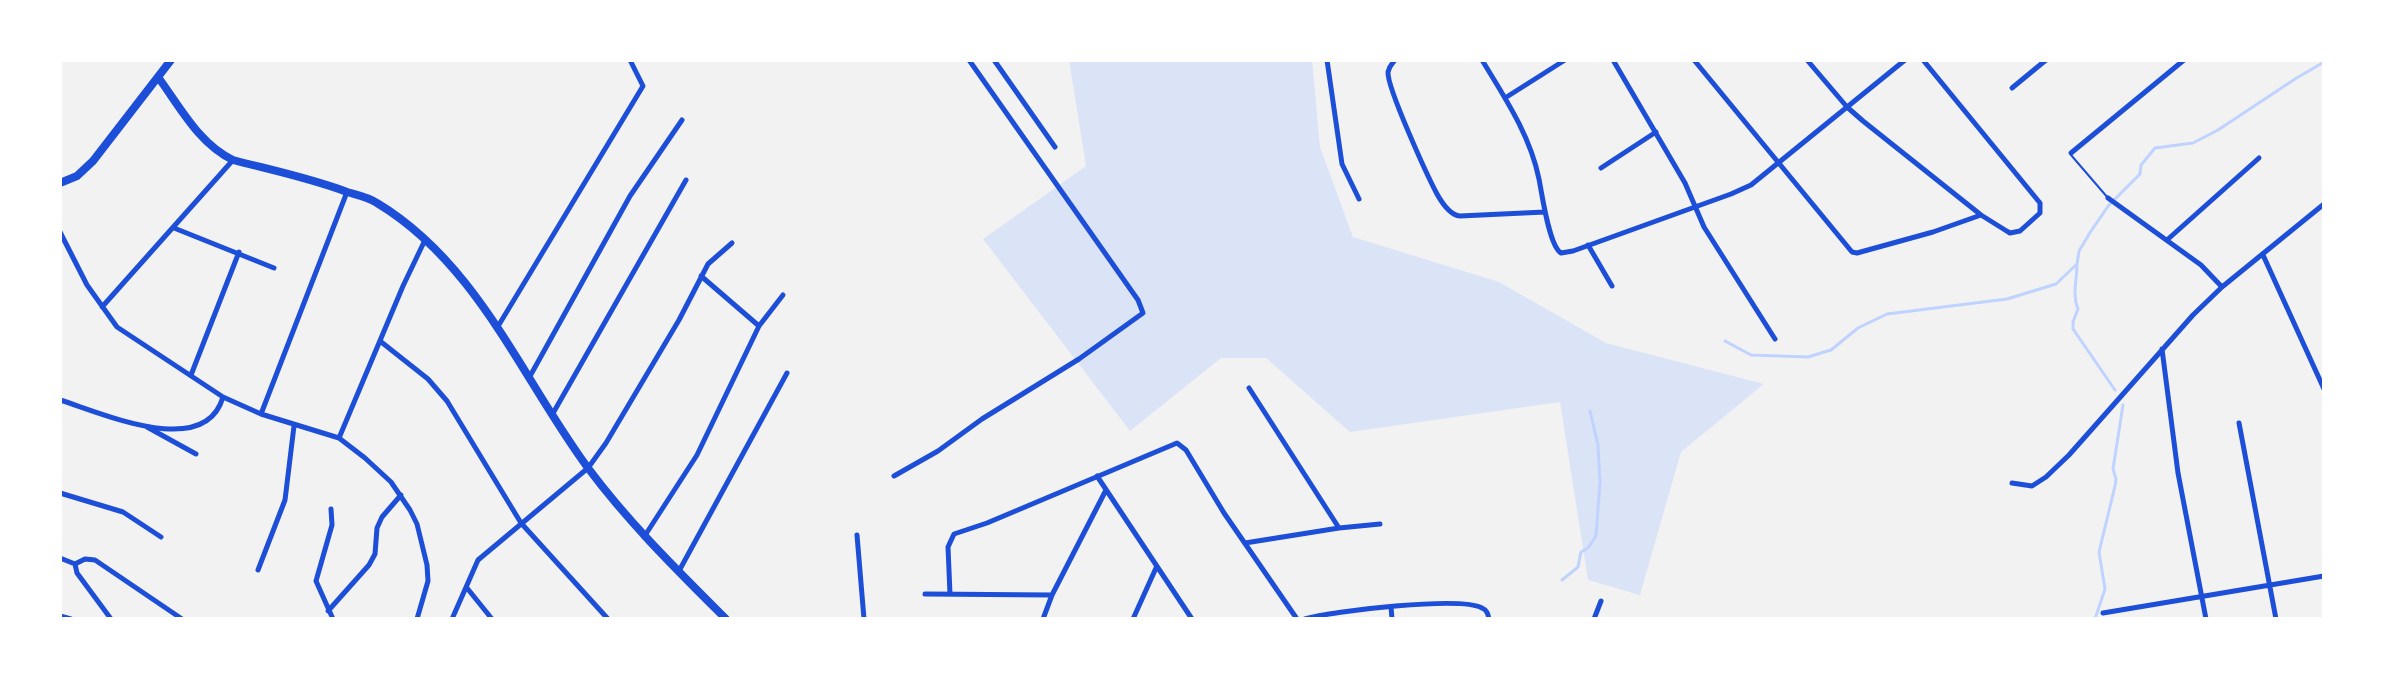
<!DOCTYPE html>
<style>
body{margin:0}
#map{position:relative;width:2384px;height:679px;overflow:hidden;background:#f2f2f2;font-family:"DM Sans",sans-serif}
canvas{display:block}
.frame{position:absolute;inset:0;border:62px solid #fff;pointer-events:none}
</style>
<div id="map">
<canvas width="2384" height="679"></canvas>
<div class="frame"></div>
</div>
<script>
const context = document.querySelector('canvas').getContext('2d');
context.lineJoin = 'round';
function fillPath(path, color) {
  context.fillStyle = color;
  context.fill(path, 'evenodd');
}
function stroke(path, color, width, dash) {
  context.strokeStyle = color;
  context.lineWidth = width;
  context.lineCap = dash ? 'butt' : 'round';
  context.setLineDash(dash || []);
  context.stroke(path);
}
fillPath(new Path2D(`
 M 1069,60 L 1312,60 L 1320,147 L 1353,237 L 1499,282 L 1606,343 L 1764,384 L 1681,452 L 1640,595 L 1588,580 L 1560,402 L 1350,432 L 1266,358 L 1221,358 L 1130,431 L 983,239 L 1086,166 Z`), '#dbe4f7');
stroke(new Path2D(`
 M 2077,264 C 2077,279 2072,295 2078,309 L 2073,322 L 2073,329 L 2115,390
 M 1725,341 L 1751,355 L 1808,357 L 1831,350 L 1858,328 L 1887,314 L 2007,299 L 2056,284 L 2077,264 L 2079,251 L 2091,231 L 2109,205 L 2140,174 L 2141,165 L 2155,148 L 2193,143 L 2218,130 L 2295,79 L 2324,62
 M 1562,580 L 1578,567 L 1581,552 L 1588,548 L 1596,536 L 1600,482 L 1598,445 L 1590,411
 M 2095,619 L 2105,589 L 2099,552 L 2115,486 L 2116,479 L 2113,469 L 2123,405`), '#bfd3fe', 3);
stroke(new Path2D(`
 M 2071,155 L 2108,198`), '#1d4ed8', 2);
stroke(new Path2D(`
 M 994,60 L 1055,147
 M 1327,60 L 1342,164 L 1359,199
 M 1395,60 C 1392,64 1389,66 1388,72 C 1387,88 1428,177 1437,194 C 1442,203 1450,215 1460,216 L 1545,212
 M 1482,60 C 1505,98 1530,135 1539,179 C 1542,194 1549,246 1561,253 L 1573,251 L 1731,194 L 1751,185 L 1905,60
 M 1613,60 L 1685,183 L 1704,227 L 1775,339
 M 1694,60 L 1852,252 L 1857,253 L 1933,232 L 1981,215
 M 1807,60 L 1847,107 L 1863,121 L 1981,215 L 2005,230 L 2010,233 L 2020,231 L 2040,213 L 2040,203 L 1923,60
 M 2012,88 L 2046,60
 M 1505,98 L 1565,60
 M 2071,153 L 2184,60
 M 1601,168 L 1656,132
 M 2108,198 L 2201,265 L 2222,287
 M 174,228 L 274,268
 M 60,232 L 87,285 L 117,327 L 223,397 L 261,414 L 339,438 L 365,458 L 391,482 L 410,510 L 417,524 L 427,565 L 428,581 L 417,619
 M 2167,240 L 2259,158
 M 1588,245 L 1612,286
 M 2263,255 L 2324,389
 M 701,276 L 759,326
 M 102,307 L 233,160
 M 497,328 L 643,86 L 630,60
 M 380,341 L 428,379 L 447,401 L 521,523 L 608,619
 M 2162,349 L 2178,473 L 2206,619
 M 191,375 L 239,252
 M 529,378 L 630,196 L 682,120
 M 60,400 C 102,413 205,460 223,397
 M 261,414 L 347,192
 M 552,415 L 686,180
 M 2239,423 L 2276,619
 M 147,427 L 196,454
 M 339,438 L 403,286 L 425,240
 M 894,476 L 938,451 L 982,419 L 1079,359 L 1143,313 L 1138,300 L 969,60
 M 1097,476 L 1192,619
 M 2012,483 L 2032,486 L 2046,477 L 2069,455 L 2193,315 L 2222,287 L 2324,204
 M 60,493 L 123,512 L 161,537
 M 331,509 L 332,525 L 316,581 L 333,619
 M 1339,528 L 1380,524
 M 857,535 L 864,619
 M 644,537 L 697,455 L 759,326 L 783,295
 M 1245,543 L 1339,528 L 1249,388
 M 60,558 L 75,564
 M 258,570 L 285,500 L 294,426
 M 679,571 L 787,373
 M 467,588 L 492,619
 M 925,594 L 1052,595
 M 950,594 L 948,547 L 954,534 L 987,523 L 1177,443 L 1186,450 L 1224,513 L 1297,619
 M 1391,607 L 1392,619
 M 328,611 L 369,565 L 375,554 L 377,528 L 382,517 L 401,495
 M 2103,613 L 2324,576
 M 60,616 L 71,619
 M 111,619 L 77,573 L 75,564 L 85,559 L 95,560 L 182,619
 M 452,619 L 478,560 L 588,468 L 606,443 L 679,320 L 708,264 L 732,243
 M 1043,619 L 1052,595 L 1106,490
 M 1133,619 L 1156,568
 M 1305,619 C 1331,611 1461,596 1482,608 C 1487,610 1488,614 1489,619
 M 1594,619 L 1601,601`), '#1d4ed8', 5);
stroke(new Path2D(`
 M 158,77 C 180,107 199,144 233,160 C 271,170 310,178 347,192 C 357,195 368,197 377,203 C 477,263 521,377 588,468 C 629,523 678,571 726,619
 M 60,183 L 77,176 L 93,161 L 171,60`), '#1d4ed8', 8);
</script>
